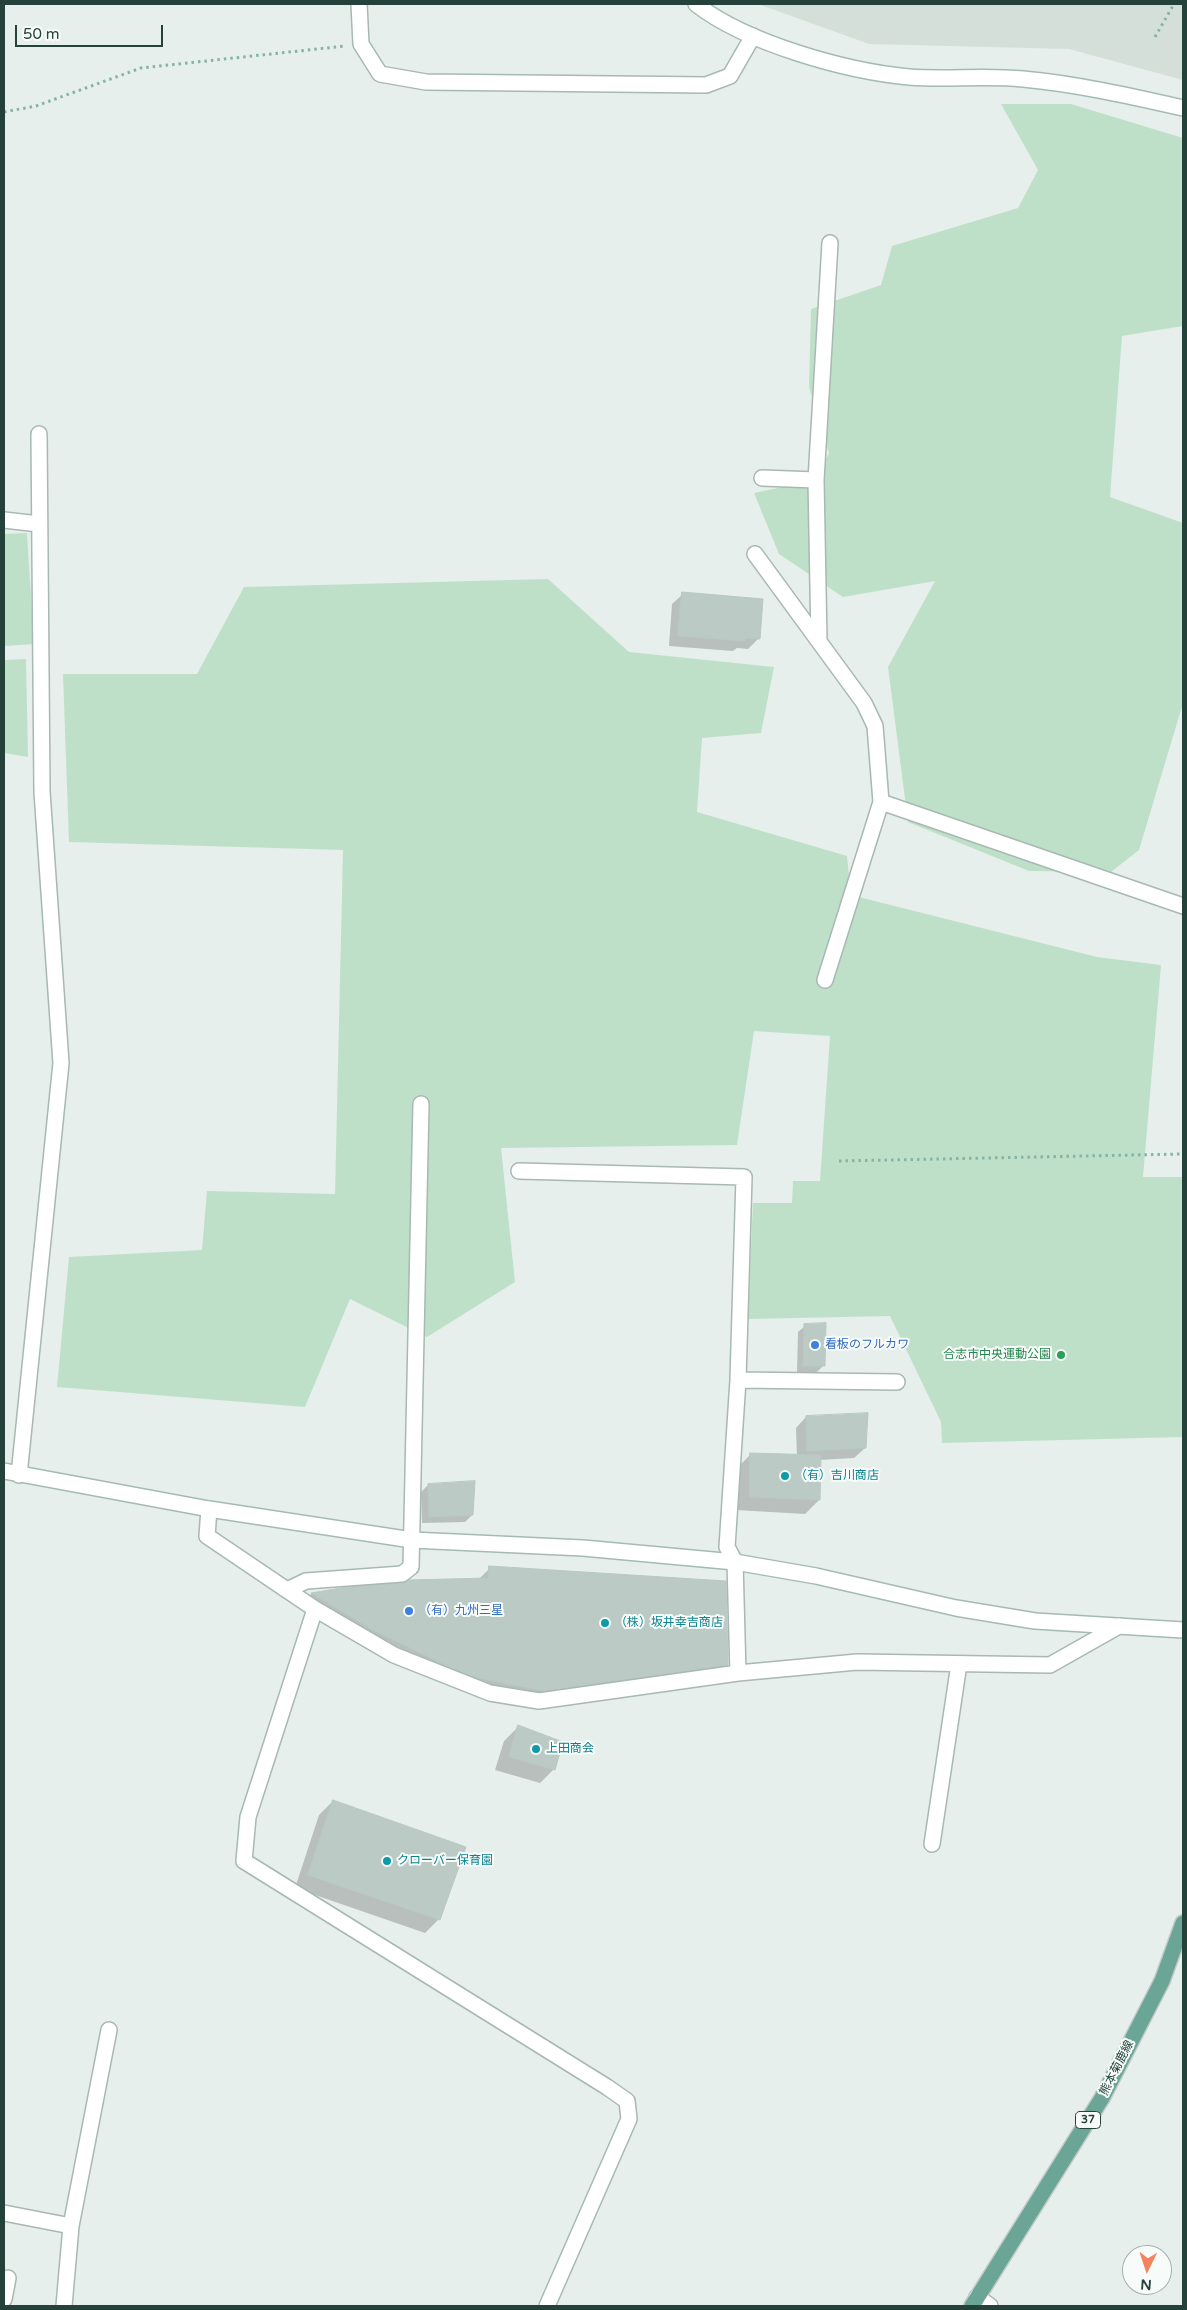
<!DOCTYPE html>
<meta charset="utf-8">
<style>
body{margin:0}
#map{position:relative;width:1187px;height:2310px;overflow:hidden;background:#e6efeb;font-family:"Varela Round",sans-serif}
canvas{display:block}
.frame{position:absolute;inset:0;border:5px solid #24423a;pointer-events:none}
.north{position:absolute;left:1122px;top:2245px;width:50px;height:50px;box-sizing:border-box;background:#f7fbf9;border:1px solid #a3b1ad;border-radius:50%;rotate:184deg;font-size:14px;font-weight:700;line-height:20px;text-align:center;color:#24423a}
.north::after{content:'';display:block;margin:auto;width:18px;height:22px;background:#f4845f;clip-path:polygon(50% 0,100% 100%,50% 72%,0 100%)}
.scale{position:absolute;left:15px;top:25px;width:148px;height:22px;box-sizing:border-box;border:2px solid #24423a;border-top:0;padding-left:6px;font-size:15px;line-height:18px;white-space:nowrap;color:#24423a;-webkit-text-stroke:4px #f7fbf9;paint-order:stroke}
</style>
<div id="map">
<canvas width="1187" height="2310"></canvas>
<div class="frame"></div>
<div class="north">N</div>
<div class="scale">50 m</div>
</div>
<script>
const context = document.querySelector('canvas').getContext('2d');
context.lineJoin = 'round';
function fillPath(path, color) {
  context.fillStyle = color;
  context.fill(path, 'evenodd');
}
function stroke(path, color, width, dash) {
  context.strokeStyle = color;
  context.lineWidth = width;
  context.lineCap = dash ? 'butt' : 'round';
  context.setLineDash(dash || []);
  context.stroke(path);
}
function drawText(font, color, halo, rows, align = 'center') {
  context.font = font + ' "Varela Round","Noto Sans JP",sans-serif';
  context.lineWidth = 4;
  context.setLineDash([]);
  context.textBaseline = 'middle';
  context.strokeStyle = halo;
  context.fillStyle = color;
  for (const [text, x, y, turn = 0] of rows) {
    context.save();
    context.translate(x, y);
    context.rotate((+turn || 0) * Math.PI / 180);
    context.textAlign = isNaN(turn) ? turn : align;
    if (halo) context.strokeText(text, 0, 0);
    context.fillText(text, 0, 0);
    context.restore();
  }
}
fillPath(new Path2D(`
 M 758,4 L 1183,4 L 1183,80 L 1069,49 L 869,44 Z`), '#d4dfda');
fillPath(new Path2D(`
 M 1001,104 L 1071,104 L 1183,138 L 1183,326 L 1122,336 L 1110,497 L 1183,523 L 1183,703 L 1139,850 L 1111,872 L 1029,871 L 908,822 L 888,667 L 935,581 L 843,597 L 779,554 L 754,493 L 816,480 L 829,453 L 809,387 L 811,309 L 881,285 L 892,246 L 1018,208 L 1038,170 Z
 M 27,533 L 34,644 L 4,646 L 4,534 Z
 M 548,579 L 629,652 L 774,667 L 761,733 L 702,738 L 697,812 L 847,856 L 851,895 L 1097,957 L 1161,965 L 1143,1177 L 1183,1177 L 1183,1437 L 942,1443 L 941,1422 L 890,1316 L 748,1319 L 753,1203 L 792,1203 L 793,1181 L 820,1181 L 830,1036 L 754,1031 L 737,1145 L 501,1148 L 515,1282 L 427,1337 L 350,1299 L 305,1407 L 57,1387 L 69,1257 L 202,1250 L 207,1191 L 335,1194 L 343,850 L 69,842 L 63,674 L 197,674 L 244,587 Z
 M 26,659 L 28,757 L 4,753 L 4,660 Z`), '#bfe0c8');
fillPath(new Path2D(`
 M 683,594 L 759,638 L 748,649 L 737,648 L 733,651 L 669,646 L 672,604 Z
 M 805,1326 L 824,1365 L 817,1372 L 797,1373 L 798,1332 Z
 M 806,1417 L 865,1448 L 854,1458 L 819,1460 L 819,1500 L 805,1514 L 736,1510 L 737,1468 L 751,1454 L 797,1456 L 796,1428 Z
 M 428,1485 L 472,1515 L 465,1522 L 422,1523 L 421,1492 Z
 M 490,1568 L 727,1664 L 716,1676 L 532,1702 L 466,1689 L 301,1605 L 311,1594 L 347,1589 L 478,1580 Z
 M 518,1727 L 554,1769 L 540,1783 L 495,1770 L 504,1741 Z
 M 333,1801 L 439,1919 L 425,1933 L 295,1888 L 319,1815 Z`), '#0003');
const building = new Path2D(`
 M 682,592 L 763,599 L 760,639 L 745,638 L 745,641 L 678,636 Z
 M 826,1323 L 825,1366 L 803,1366 L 804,1324 Z
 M 868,1413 L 866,1448 L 807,1451 L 806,1416 Z
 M 750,1453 L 821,1455 L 820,1500 L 750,1497 Z
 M 475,1481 L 473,1515 L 429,1517 L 428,1484 Z
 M 489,1566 L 726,1581 L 728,1665 L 544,1691 L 478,1678 L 452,1668 L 373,1630 L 311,1593 L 347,1587 L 403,1583 L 409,1580 L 488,1578 Z
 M 518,1725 L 563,1742 L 555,1770 L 509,1757 Z
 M 333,1800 L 466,1847 L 440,1920 L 308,1875 Z`);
fillPath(building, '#bbcac4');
stroke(building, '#b8c9c2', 1);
const street = new Path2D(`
 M 359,4 L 361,44 L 380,74 L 426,82 L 706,85 L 730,76 L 753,36
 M 762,478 L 816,480
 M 4,520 L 39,524
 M 755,554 L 864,703 L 875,726 L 881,802 L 1183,906
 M 819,641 L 816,480 L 830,243
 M 825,980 L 881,802
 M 519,1171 L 744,1177 L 738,1380 L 727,1547 L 735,1562 L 738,1673
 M 738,1380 L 897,1382
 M 19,1475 L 61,1063 L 42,792 L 39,434
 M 209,1509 L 207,1536 L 315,1609 L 394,1655 L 490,1693 L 539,1701 L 738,1673 L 857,1662 L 1050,1665 L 1119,1626
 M 287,1590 L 306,1581 L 402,1574 L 411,1567 L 421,1104
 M 315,1609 L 248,1817 L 244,1861 L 607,2087 L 627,2101 L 629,2119 L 547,2306
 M 932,1844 L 959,1664
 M 4,2213 L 71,2226
 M 977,2297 L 990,2306
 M 4,2299 L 8,2278
 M 64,2306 L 71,2226 L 109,2030`);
const secondary = new Path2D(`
 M 696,4 C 746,43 845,71 909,77 C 947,80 985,75 1023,79 C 1077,84 1130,96 1183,108
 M 4,1471 L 209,1509 L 412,1540 L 583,1548 L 735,1562 L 816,1576 L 956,1608 L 1035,1621 L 1183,1630`);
const primary = new Path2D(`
 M 972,2306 L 1102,2098 L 1162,1981 L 1183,1923`);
stroke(street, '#a8b8b2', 18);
stroke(secondary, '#a4bbb3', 18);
stroke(primary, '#c2cac8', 18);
stroke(new Path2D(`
 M 1155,37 L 1174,4
 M 4,112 L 36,106 L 141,68 L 345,46
 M 839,1161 L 1183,1154`), '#86b3a5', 3, [2.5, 4]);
stroke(street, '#fff', 15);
stroke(secondary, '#fff', 15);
stroke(primary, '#6aa596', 15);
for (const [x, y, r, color] of [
 [815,1345,5,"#3f7fe0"],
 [1061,1355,5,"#2e9e5b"],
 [785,1476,5,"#0f9aa8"],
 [409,1611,5,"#3f7fe0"],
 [605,1623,5,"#0f9aa8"],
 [536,1749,5,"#0f9aa8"],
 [387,1861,5,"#0f9aa8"]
]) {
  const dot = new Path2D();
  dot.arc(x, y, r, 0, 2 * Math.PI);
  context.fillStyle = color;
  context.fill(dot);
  stroke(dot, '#f7fbf9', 2);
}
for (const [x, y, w] of [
 [1088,2120,25]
]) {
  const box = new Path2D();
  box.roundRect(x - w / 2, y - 8.5, w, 17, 4);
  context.fillStyle = '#f7fbf9';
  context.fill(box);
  stroke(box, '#24423a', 1);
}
drawText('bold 11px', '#24423a', null, [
 ["37",1088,2120]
]);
drawText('12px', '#366cbe', '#f7fbf9', [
 ["看板のフルカワ",825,1345],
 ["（有）九州三星",419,1611]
], 'left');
drawText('12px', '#27864d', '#f7fbf9', [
 ["合志市中央運動公園",1051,1355]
], 'right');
drawText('12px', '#0d838f', '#f7fbf9', [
 ["（有）吉川商店",795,1476],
 ["（株）坂井幸吉商店",615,1623],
 ["上田商会",546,1749],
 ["クローバー保育園",397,1861]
], 'left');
drawText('12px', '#24423a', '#f7fbf9', [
 ["熊本菊鹿線",1117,2068,-63]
]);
</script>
